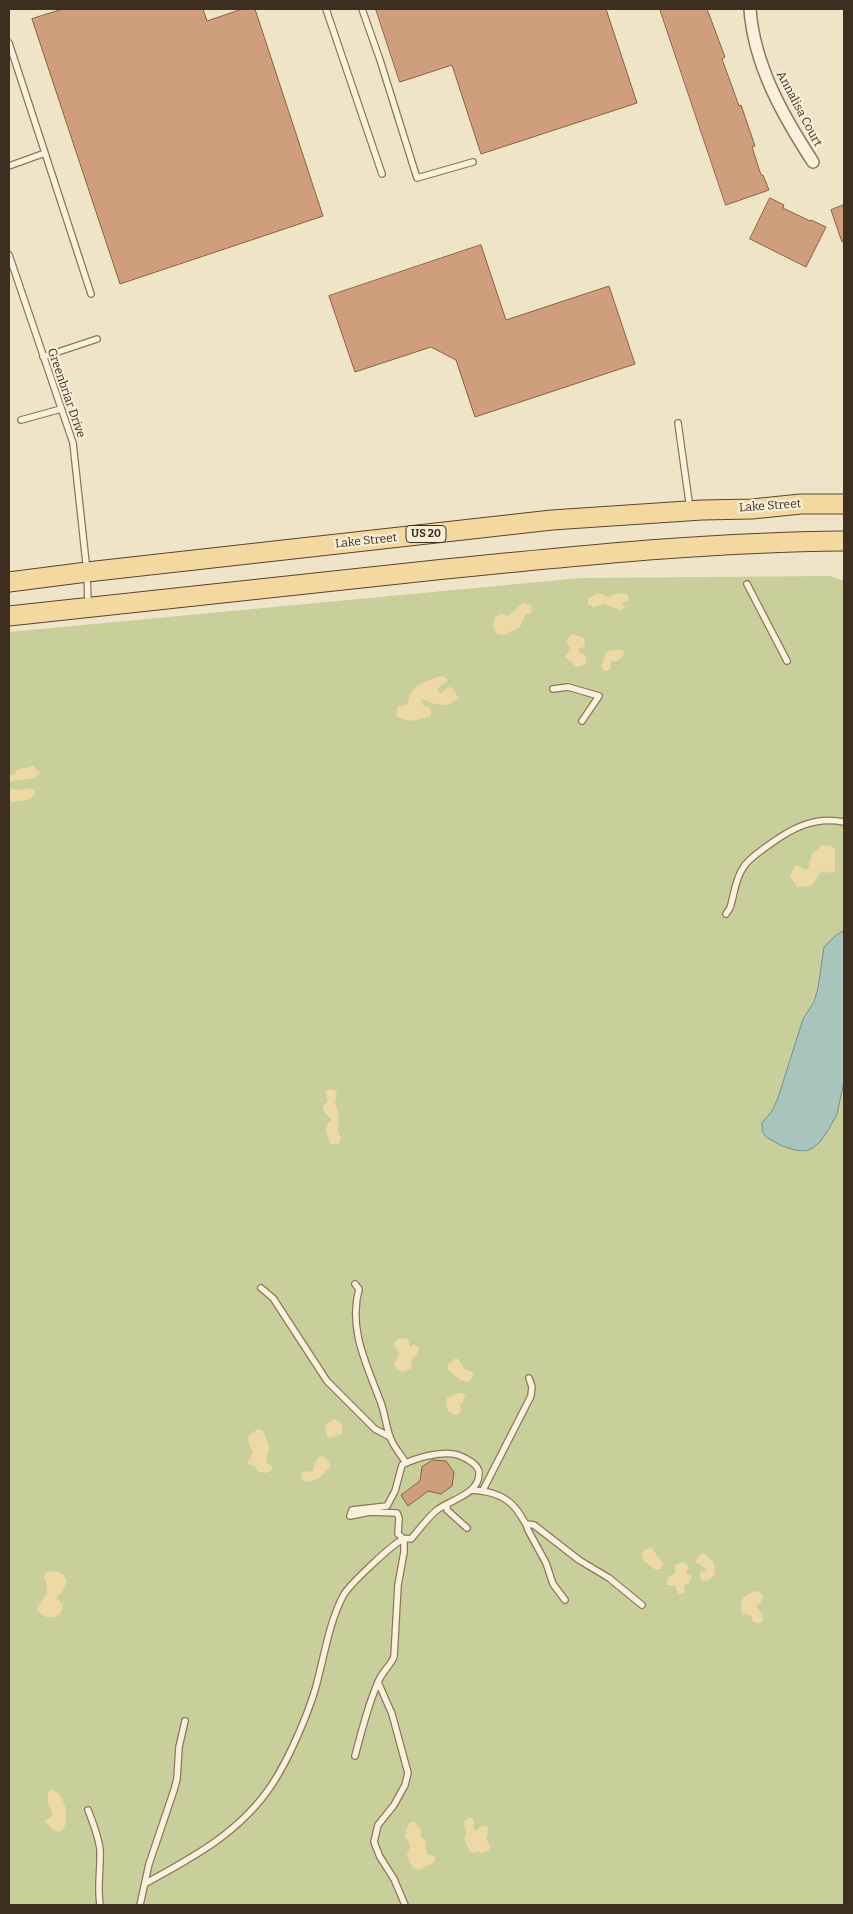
<!DOCTYPE html>
<style>
body{margin:0}
#map{position:relative;width:853px;height:1914px;overflow:hidden;background:#f0e4c8;font-family:Bitter,serif}
canvas{display:block}
.frame{position:absolute;inset:0;border:10px solid #3d2e20;pointer-events:none}
</style>
<div id="map">
<canvas width="853" height="1914"></canvas>
<div class="frame"></div>
</div>
<script>
const context = document.querySelector('canvas').getContext('2d');
context.lineJoin = 'round';
function fillPath(path, color) {
  context.fillStyle = color;
  context.fill(path, 'evenodd');
}
function stroke(path, color, width, dash) {
  context.strokeStyle = color;
  context.lineWidth = width;
  context.lineCap = dash ? 'butt' : 'round';
  context.setLineDash(dash || []);
  context.stroke(path);
}
function drawText(font, color, halo, rows, align = 'center') {
  context.font = font + ' Bitter,serif';
  context.lineWidth = 4.5;
  context.setLineDash([]);
  context.textBaseline = 'middle';
  context.strokeStyle = halo;
  context.fillStyle = color;
  for (const [text, x, y, turn = 0] of rows) {
    context.save();
    context.translate(x, y);
    context.rotate((+turn || 0) * Math.PI / 180);
    context.textAlign = isNaN(turn) ? turn : align;
    if (halo) context.strokeText(text, 0, 0);
    context.fillText(text, 0, 0);
    context.restore();
  }
}
fillPath(new Path2D(`
 M 830,576 L 844,581 L 844,1905 L 9,1905 L 9,632 L 581,578 Z`), '#c9cf9b');
fillPath(new Path2D(`
 M 597,593 L 602,594 L 609,598 C 613,592 621,593 627,594 L 629,599 L 628,601 L 624,602 L 622,604 L 625,607 L 620,610 L 604,604 L 594,607 L 588,604 L 588,599 Z
 M 523,603 L 531,605 L 532,610 L 530,614 L 526,614 L 520,627 L 505,635 L 497,634 L 493,627 L 495,617 L 501,614 L 508,616 Z
 M 572,634 L 584,638 L 585,646 L 579,649 L 578,652 L 585,655 L 587,662 L 585,665 L 577,667 L 565,657 L 571,648 L 567,643 L 567,639 Z
 M 621,650 L 624,651 C 623,659 618,662 611,661 L 610,669 L 607,671 L 603,670 L 601,666 L 606,653 L 611,650 Z
 M 441,676 L 445,677 L 448,680 L 438,688 L 438,692 L 442,693 L 448,687 L 453,688 L 458,698 C 447,710 434,704 421,699 L 424,706 L 429,707 L 431,711 L 431,716 L 412,721 L 399,718 L 396,715 L 398,706 L 407,705 C 409,701 409,696 411,693 C 418,682 430,680 441,676 Z
 M 33,766 L 40,773 C 31,783 19,777 9,783 L 9,776 L 15,774 L 16,770 Z
 M 29,788 L 34,790 L 35,795 L 27,800 L 9,802 L 9,790 L 11,789 L 18,790 Z
 M 823,845 L 831,846 L 835,849 L 835,871 L 830,873 L 822,871 L 811,886 L 797,887 L 790,876 L 795,866 L 799,866 L 804,869 L 808,869 L 812,853 Z
 M 331,1089 L 335,1091 L 337,1094 L 335,1102 L 339,1116 L 338,1131 L 341,1139 L 338,1145 L 331,1144 C 326,1133 323,1127 332,1120 L 323,1111 L 323,1106 L 328,1102 L 325,1092 Z
 M 401,1338 L 408,1339 L 410,1347 L 414,1344 L 419,1348 L 417,1354 L 411,1361 L 412,1368 L 403,1372 L 397,1369 L 394,1363 L 400,1354 L 394,1346 L 395,1341 Z
 M 456,1358 L 460,1361 L 464,1369 L 471,1371 L 474,1375 L 469,1382 L 460,1380 L 448,1370 L 448,1364 Z
 M 457,1393 L 462,1393 L 466,1397 L 460,1404 L 461,1412 L 456,1415 L 449,1412 L 446,1405 L 447,1398 Z
 M 334,1419 C 342,1422 343,1426 342,1434 L 330,1438 L 327,1436 L 325,1425 Z
 M 258,1429 L 263,1431 L 269,1446 L 266,1462 L 273,1467 L 272,1470 L 266,1473 L 259,1472 L 254,1465 L 251,1466 L 247,1463 L 253,1453 L 248,1441 L 249,1435 Z
 M 322,1456 L 328,1460 L 331,1467 L 319,1478 L 309,1482 L 302,1480 L 301,1474 L 304,1471 L 312,1472 L 317,1459 Z
 M 651,1547 L 663,1564 L 661,1569 L 654,1569 L 644,1561 L 642,1553 L 644,1550 Z
 M 703,1553 L 714,1562 L 715,1575 L 707,1581 L 701,1580 L 700,1573 L 702,1571 L 706,1572 L 706,1569 L 696,1562 L 698,1556 Z
 M 682,1562 L 687,1564 L 688,1567 L 686,1573 L 692,1576 L 689,1583 L 684,1586 L 685,1592 L 680,1594 L 678,1593 L 675,1585 L 667,1585 C 666,1578 669,1576 675,1574 L 675,1565 Z
 M 57,1571 L 64,1575 L 67,1581 L 63,1591 L 56,1598 L 63,1604 C 62,1620 45,1622 37,1609 C 39,1602 44,1599 46,1594 C 49,1588 45,1581 44,1576 L 47,1572 Z
 M 757,1591 L 760,1592 L 763,1596 L 761,1603 L 756,1606 C 761,1612 771,1626 753,1622 L 751,1615 L 743,1614 C 737,1601 744,1594 757,1591 Z
 M 51,1790 C 66,1792 71,1823 61,1832 L 53,1830 L 45,1821 L 53,1815 L 48,1803 L 48,1792 Z
 M 470,1817 L 474,1820 L 473,1828 L 476,1831 L 482,1826 L 486,1826 L 489,1830 L 486,1838 L 490,1846 L 489,1850 L 481,1853 L 478,1851 L 471,1853 L 464,1840 L 467,1830 L 464,1826 L 465,1820 Z
 M 410,1822 L 415,1822 L 421,1829 L 421,1838 L 425,1840 L 427,1854 L 435,1856 L 435,1860 L 432,1864 L 428,1865 L 420,1870 L 413,1868 L 407,1855 L 410,1846 L 408,1840 L 405,1838 L 407,1828 Z`), '#ecd9a5');
const water = new Path2D(`
 M 844,931 L 844,1082 L 837,1114 L 829,1129 L 820,1142 L 813,1148 L 806,1151 L 795,1150 L 782,1146 L 766,1137 L 762,1131 L 762,1123 L 772,1111 L 778,1098 L 803,1019 L 814,1002 L 818,988 L 824,947 L 835,936 Z`);
fillPath(water, '#a9c4bc');
stroke(water, '#6f938a', 1);
const building = new Path2D(`
 M 63,9 L 203,9 L 207,21 L 242,9 L 255,9 L 323,216 L 120,284 L 32,19 Z
 M 376,9 L 606,9 L 637,103 L 481,154 L 452,65 L 400,82 Z
 M 660,9 L 707,9 L 725,57 L 722,59 L 730,81 L 739,106 L 741,105 L 755,146 L 752,147 L 761,175 L 763,175 L 769,190 L 726,205 Z
 M 770,198 L 784,205 L 783,208 L 810,221 L 811,220 L 826,227 L 806,267 L 750,239 Z
 M 844,205 L 844,242 L 842,242 L 831,210 Z
 M 481,245 L 506,320 L 609,286 L 635,364 L 475,417 L 456,360 L 431,347 L 355,372 L 329,296 Z
 M 433,1460 L 446,1461 L 454,1472 L 452,1486 L 441,1494 L 428,1491 L 408,1506 L 401,1495 L 420,1481 L 422,1467 Z`);
fillPath(building, '#cf9f7d');
stroke(building, '#8d5f41', 1);
const service = new Path2D(`
 M 326,9 L 382,174
 M 362,9 L 380,60 L 417,178 L 473,162
 M 9,43 L 45,153
 M 9,166 L 45,153 L 91,294
 M 9,255 L 73,443 L 87,572 L 88,604
 M 43,357 L 97,339
 M 21,420 L 61,409
 M 678,423 L 690,509
 M 747,584 L 787,661
 M 553,689 L 568,687 L 599,696 L 582,721
 M 726,914 L 730,908 C 734,896 735,879 743,868 C 748,859 758,853 766,847 C 790,829 813,816 844,822
 M 355,1284 L 359,1289 C 348,1330 367,1365 381,1403 C 385,1414 386,1426 390,1437 C 393,1446 401,1455 406,1463
 M 261,1288 L 273,1298 L 327,1381 L 375,1429 L 390,1437
 M 471,1490 C 493,1491 510,1497 521,1516 C 524,1522 527,1524 528,1530 L 546,1563 L 553,1584 L 565,1600
 M 483,1490 L 531,1396 L 532,1387 L 529,1378
 M 447,1504 L 447,1510 L 467,1528
 M 527,1524 L 534,1525 L 579,1560 L 609,1578 L 642,1605
 M 378,1682 L 392,1714 L 408,1773 L 405,1785 L 394,1805 L 378,1825 L 374,1842 L 380,1857 L 394,1879 L 405,1905
 M 355,1756 C 362,1730 368,1704 379,1680 C 383,1671 390,1666 394,1657 L 398,1585 L 404,1552 L 404,1539
 M 88,1810 C 93,1823 98,1835 100,1849 C 101,1868 97,1886 100,1905
 M 146,1883 C 194,1857 242,1831 273,1783 C 289,1758 306,1719 315,1690 C 324,1659 328,1625 343,1596 C 348,1586 394,1542 404,1539 C 406,1538 409,1539 411,1539 C 420,1529 427,1518 437,1510 C 450,1500 479,1494 479,1474 C 480,1465 466,1458 458,1455 C 443,1450 415,1458 402,1465 L 395,1491 L 387,1506 L 352,1510 L 350,1516 L 370,1512 L 397,1513 L 399,1518 L 398,1534 L 404,1539
 M 140,1905 L 149,1864 L 174,1790 L 177,1779 L 179,1747 L 185,1721`);
const minor = new Path2D(`
 M 750,9 C 754,65 783,116 813,162`);
const primary = new Path2D(`
 M 9,582 L 87,572 L 552,520 L 702,510 L 752,509 L 801,504 L 844,504
 M 9,616 C 154,600 299,584 445,569 C 578,556 710,542 844,541`);
stroke(service, '#8d765c', 8);
stroke(minor, '#8d765c', 14);
stroke(primary, '#5b4430', 21);
stroke(service, '#faf1dc', 5.5);
stroke(minor, '#faf1dc', 11);
stroke(primary, '#f3d9a0', 19);
for (const [x, y, w] of [
 [426,534,40]
]) {
  const box = new Path2D();
  box.roundRect(x - w / 2, y - 8.5, w, 17, 4);
  context.fillStyle = '#f7eed8';
  context.fill(box);
  stroke(box, '#3d2e20', 1);
}
drawText('bold 11px', '#3d2e20', null, [
 ["US 20",426,534]
]);
drawText('12px', '#3d2e20', '#f7eed8', [
 ["Annalisa Court",799,109,62],
 ["Greenbriar Drive",66,393,71],
 ["Lake Street",770,506,-4],
 ["Lake Street",366,541,-6]
]);
</script>
